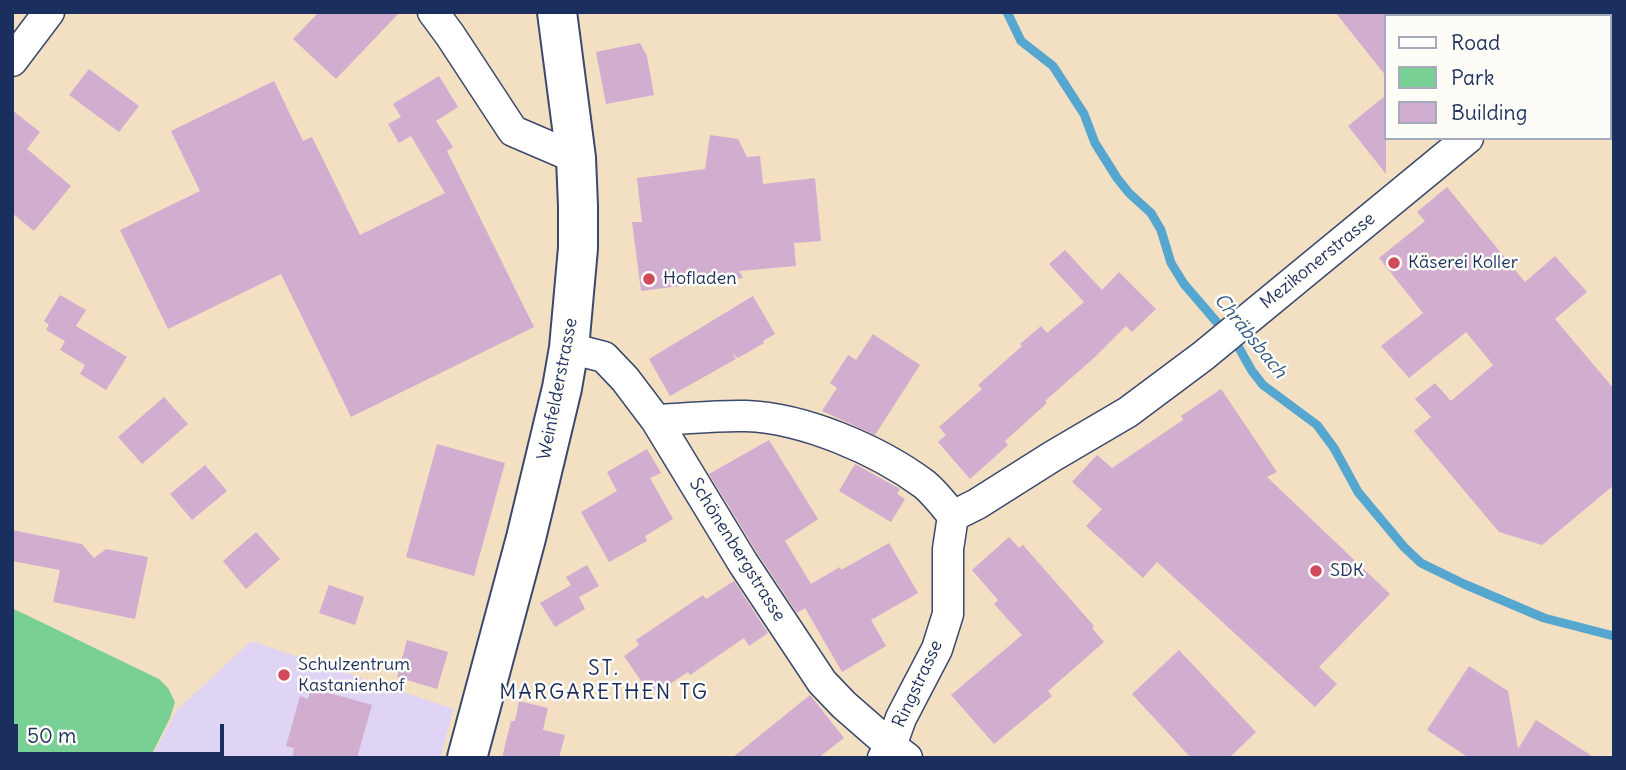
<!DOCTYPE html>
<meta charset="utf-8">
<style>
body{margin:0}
#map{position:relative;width:1626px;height:770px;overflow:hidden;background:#f3dfc2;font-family:Delius,sans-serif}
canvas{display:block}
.frame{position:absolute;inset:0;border:14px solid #1b2f5e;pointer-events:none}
.legend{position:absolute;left:1384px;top:14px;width:228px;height:126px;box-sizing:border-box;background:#fdfcf7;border:2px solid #a3aaba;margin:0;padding:9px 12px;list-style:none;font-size:21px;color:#1b2f5e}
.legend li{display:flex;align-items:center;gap:14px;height:35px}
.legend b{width:35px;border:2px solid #a3aaba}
.scale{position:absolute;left:14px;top:724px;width:210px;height:32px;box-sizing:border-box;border:4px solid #1b2f5e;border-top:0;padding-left:9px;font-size:21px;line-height:24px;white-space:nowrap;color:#1b2f5e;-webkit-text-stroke:5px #fdfcf7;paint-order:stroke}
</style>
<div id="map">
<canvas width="1626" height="770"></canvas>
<div class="frame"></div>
<ul class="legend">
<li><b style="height:9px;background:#fff"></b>Road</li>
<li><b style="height:19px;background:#79d095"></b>Park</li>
<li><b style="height:19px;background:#d1add0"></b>Building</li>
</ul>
<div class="scale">50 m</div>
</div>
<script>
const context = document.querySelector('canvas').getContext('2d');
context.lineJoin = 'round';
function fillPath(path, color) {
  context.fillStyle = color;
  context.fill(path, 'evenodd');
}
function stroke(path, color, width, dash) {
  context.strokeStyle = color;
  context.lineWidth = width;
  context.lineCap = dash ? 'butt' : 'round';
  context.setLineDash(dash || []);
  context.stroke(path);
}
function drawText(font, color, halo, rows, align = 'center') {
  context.font = font + ' Delius,sans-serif';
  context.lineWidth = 5;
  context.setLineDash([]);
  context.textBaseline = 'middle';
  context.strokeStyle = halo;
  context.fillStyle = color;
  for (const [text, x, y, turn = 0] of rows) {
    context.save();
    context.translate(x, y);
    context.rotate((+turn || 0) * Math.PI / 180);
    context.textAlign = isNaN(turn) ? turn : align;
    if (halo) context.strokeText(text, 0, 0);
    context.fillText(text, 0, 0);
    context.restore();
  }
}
fillPath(new Path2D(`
 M 251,641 L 454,709 L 440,758 L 151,758 L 177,710 Z`), '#e0d4f4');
fillPath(new Path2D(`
 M 12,608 L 159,679 L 168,688 L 175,702 L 170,718 L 150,758 L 12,758 Z`), '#79d095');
stroke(new Path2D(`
 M 1007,12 L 1021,41 L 1053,66 L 1084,114 L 1095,143 L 1117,178 L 1129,193 L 1151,213 L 1161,230 L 1171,263 L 1184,284 L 1239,348 L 1252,371 L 1263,385 L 1317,425 L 1334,448 L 1358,492 L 1404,547 L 1421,563 L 1464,584 L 1544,618 L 1614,636`), '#56a7d0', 9);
fillPath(new Path2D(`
 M 319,12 L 400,12 L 336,79 L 293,39 Z
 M 1335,12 L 1386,12 L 1386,76 Z
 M 640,43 L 647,56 L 654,95 L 606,104 L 596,52 Z
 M 89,69 L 139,106 L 119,132 L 69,95 Z
 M 439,76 L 458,107 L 436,121 L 453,147 L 447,151 L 534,327 L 351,417 L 281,274 L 168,329 L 120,230 L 200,191 L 171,131 L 274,81 L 303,141 L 312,137 L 360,235 L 445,193 L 411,136 L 399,143 L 388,124 L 401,117 L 393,104 Z
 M 1386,95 L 1386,174 L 1348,126 Z
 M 12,110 L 40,132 L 27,149 L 71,186 L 34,231 L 12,213 Z
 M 710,135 L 738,139 L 747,157 L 760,156 L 763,184 L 815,178 L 821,241 L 794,243 L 796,266 L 739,271 L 743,278 L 641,291 L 632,222 L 642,222 L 637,178 L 705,169 Z
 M 1447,187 L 1525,282 L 1555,256 L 1587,292 L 1555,319 L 1614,389 L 1614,485 L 1542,545 L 1499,532 L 1414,431 L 1431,417 L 1415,399 L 1435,383 L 1451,401 L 1493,365 L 1466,332 L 1409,378 L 1381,346 L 1423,313 L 1379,258 L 1425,221 L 1417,212 Z
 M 1065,250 L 1102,290 L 1119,272 L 1156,309 L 1132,332 L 1126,326 L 1095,357 L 1045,401 L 1047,403 L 1005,441 L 1008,445 L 970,479 L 938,442 L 946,435 L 939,427 L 982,389 L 978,385 L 1022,346 L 1020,344 L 1041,326 L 1047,333 L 1084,302 L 1049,264 Z
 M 60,295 L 86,310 L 76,326 L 127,357 L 106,390 L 80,374 L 85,365 L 60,350 L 65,341 L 46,330 L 49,325 L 44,321 Z
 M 753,296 L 775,334 L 763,341 L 764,343 L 738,358 L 732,354 L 736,359 L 670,396 L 649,359 Z
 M 873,334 L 920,365 L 875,435 L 822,411 L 837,388 L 830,383 L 848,355 L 856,360 Z
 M 1221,389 L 1277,472 L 1267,477 L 1390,594 L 1319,667 L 1337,684 L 1315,707 L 1157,562 L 1143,578 L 1086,526 L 1102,509 L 1072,482 L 1097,455 L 1112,468 L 1183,420 L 1181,416 Z
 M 164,397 L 188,424 L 142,464 L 118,437 Z
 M 769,440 L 818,519 L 785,541 L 811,584 L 840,567 L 841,570 L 889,543 L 918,593 L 871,620 L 886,646 L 842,672 L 805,608 L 797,613 L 758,554 L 709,474 Z
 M 437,444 L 505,463 L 474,576 L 406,557 Z
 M 647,449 L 661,473 L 650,478 L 673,519 L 645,536 L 647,541 L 609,562 L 581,512 L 617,491 L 607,472 Z
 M 855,464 L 900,489 L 897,494 L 905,499 L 891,522 L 839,491 Z
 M 205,465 L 227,491 L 192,520 L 170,494 Z
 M 12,530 L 82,544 L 94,558 L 106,549 L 148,557 L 135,619 L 53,602 L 60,570 L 12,561 Z
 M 256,532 L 280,559 L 246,589 L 223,561 Z
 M 1009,537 L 1019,548 L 1023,545 L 1094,626 L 1092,628 L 1104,642 L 1048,691 L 1052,696 L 994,744 L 951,695 L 1022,635 L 994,604 L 998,600 L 972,570 Z
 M 587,565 L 599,586 L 579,597 L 585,609 L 555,627 L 540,603 L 571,585 L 566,577 Z
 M 734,581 L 768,633 L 749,646 L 744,638 L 690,675 L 688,672 L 667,686 L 665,683 L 650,694 L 624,656 L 639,645 L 636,640 L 703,595 L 706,599 Z
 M 329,585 L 364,597 L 355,625 L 319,613 Z
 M 407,640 L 448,652 L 437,689 L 397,677 Z
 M 1179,650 L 1256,732 L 1229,758 L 1191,758 L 1132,694 Z
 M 1469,666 L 1508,691 L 1518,749 L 1536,720 L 1595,758 L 1469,758 L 1427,730 Z
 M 311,688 L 372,705 L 357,758 L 292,758 L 294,748 L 286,746 L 300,696 L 308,699 Z
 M 810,695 L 844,738 L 818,758 L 732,758 Z
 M 519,701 L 548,708 L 543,730 L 565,735 L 559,758 L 502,758 L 511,721 L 515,721 Z`), '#d1add0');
const street = new Path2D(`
 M 433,12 L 450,35 L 513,131 L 576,158
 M 1610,21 L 1614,18
 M 12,61 L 49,12
 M 569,348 L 604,357 L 625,379 L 656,420 L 743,563 L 822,682 L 844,705 L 891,746 L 907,758
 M 656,420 C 686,419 716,415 746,416 C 804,418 878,450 924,484 C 935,493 944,505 953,516
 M 953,516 L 977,504 L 1053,456 L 1128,412 L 1203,356 L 1468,138
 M 883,758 L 891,746 L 901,718 L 937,649 L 948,614 L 948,549 L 953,516`);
const secondary = new Path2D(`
 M 467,758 L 526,538 L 562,388 L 569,348 L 578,248 L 578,206 L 576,158 L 557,12`);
stroke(street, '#3b496d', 33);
stroke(secondary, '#3b496d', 42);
stroke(street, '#fff', 30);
stroke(secondary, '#fff', 38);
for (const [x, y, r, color] of [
 [1394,263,7,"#d1495b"],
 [649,279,7,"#d1495b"],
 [1316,571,7,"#d1495b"],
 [284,675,7,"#d1495b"]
]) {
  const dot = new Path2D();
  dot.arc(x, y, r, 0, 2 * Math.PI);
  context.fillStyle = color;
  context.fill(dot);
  stroke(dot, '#fdfcf7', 2.5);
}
drawText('18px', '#1b2f5e', '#fdfcf7', [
 ["Mezikonerstrasse",1318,261,-39],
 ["Weinfelderstrasse",558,389,-79],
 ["Schönenbergstrasse",737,550,58],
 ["Ringstrasse",918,684,-65]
]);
drawText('18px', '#1b2f5e', '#fdfcf7', [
 ["Käserei Koller",1408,263],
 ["Hofladen",663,279],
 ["SDK",1330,571],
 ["Schulzentrum",298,665],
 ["Kastanienhof",298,686]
], 'left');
drawText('italic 19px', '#305986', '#fdfcf7', [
 ["Chräbsbach",1250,336,51]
]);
context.letterSpacing = '2px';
drawText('21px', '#1b2f5e', '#fdfcf7', [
 ["ST.",604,669],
 ["MARGARETHEN TG",604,693]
]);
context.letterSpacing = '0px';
</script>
